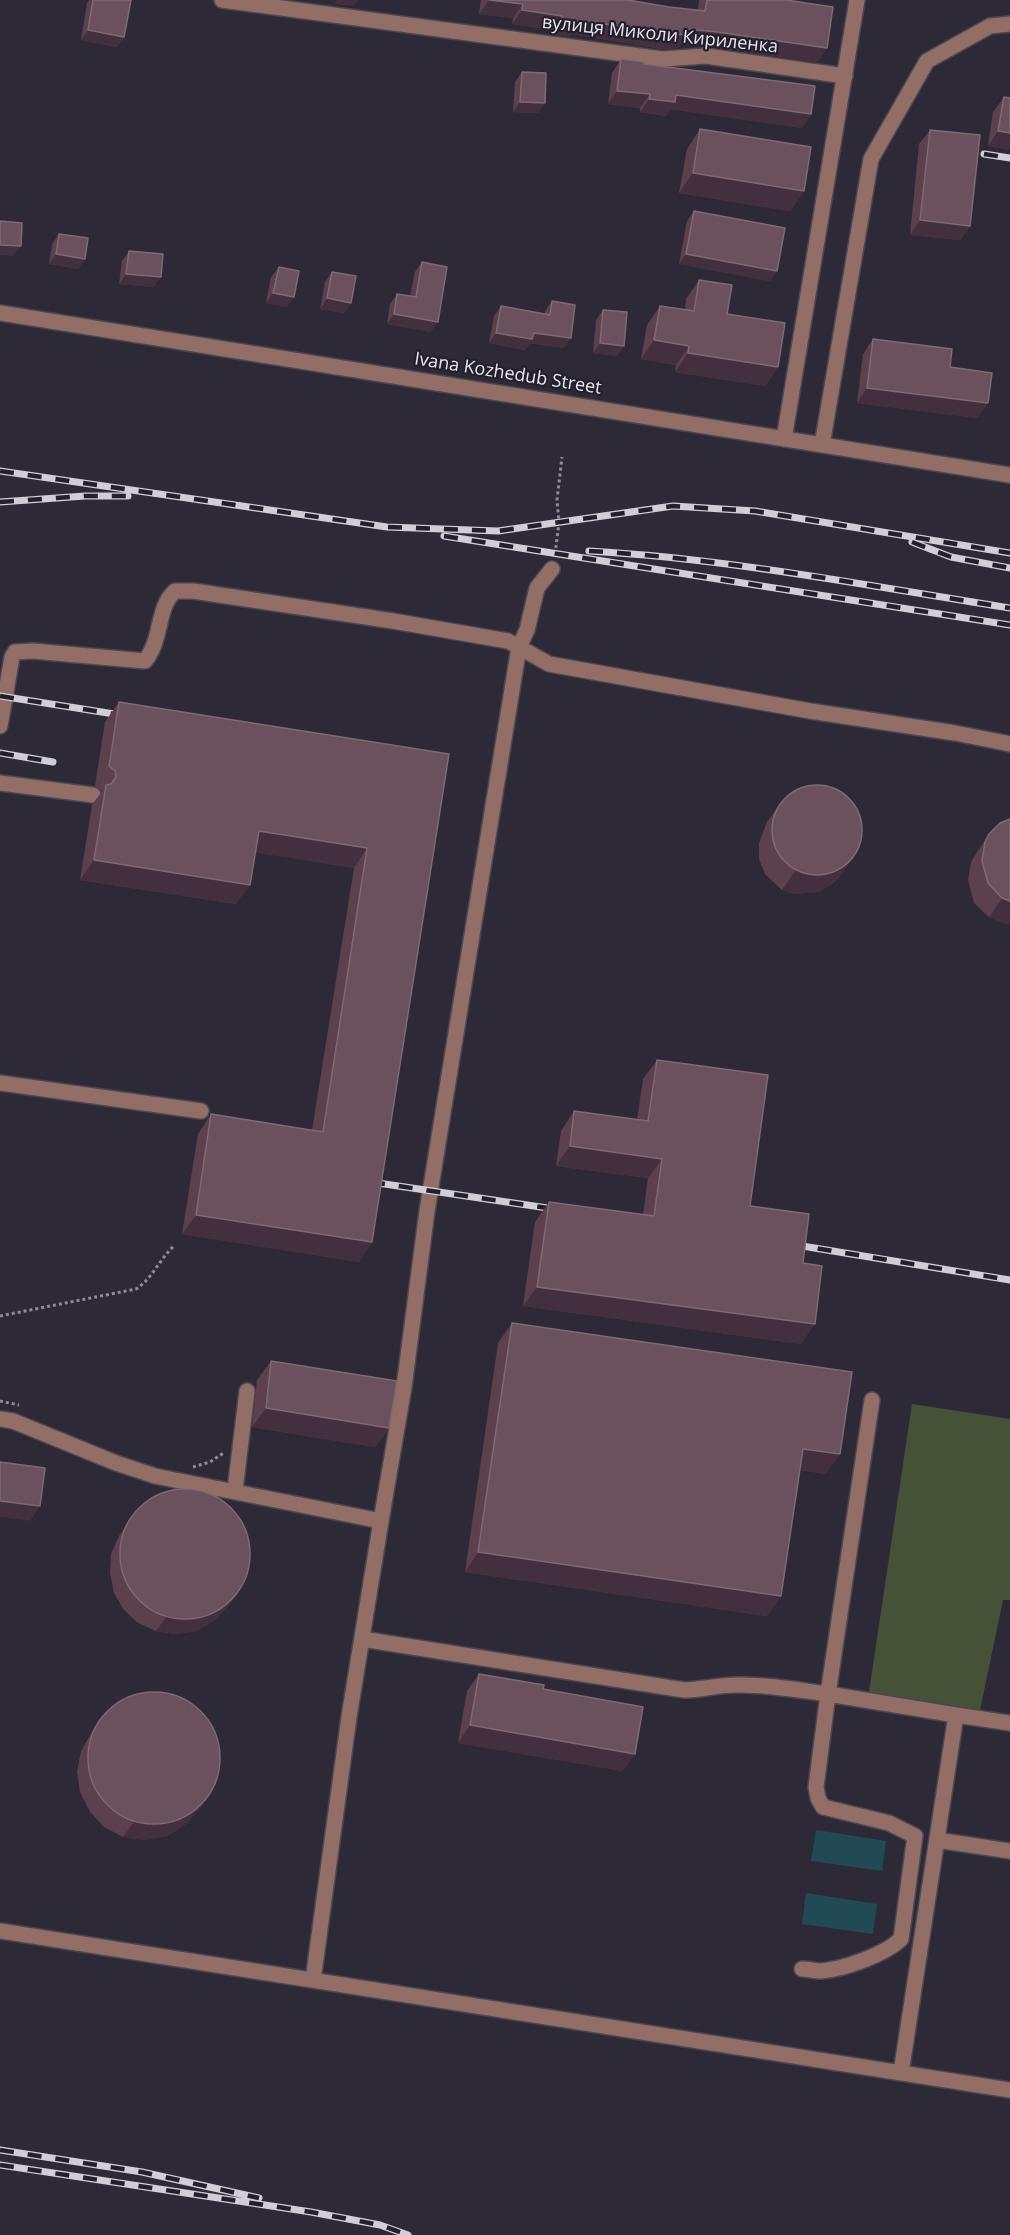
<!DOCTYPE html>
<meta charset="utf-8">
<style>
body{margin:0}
canvas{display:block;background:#2e2936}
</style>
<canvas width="1010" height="2235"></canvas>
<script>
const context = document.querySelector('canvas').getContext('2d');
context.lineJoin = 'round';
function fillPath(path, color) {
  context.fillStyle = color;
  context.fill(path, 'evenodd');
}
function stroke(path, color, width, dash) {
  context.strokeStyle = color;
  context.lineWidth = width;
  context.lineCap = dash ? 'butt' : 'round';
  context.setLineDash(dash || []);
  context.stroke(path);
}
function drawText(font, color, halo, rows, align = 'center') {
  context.font = font + ' "Open Sans",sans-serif';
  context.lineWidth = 4.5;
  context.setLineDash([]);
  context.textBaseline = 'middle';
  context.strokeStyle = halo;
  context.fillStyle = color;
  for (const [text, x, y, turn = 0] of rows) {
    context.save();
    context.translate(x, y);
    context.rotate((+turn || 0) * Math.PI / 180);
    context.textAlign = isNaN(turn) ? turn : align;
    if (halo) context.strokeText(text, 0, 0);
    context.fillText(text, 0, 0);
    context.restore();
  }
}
fillPath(new Path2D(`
 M 912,1404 L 1010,1419 L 1010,1600 L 1003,1600 L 980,1710 L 869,1692 Z`), '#465238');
fillPath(new Path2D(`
 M 816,1830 L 886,1841 L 882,1871 L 811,1861 Z
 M 806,1893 L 877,1904 L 873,1934 L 802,1924 Z`), '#214a55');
const minor = new Path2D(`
 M 222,0 L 662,59 L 706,56 L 845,76
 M 0,313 L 1010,475
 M 784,439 L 857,0
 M 822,445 L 871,159 L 927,61 L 990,26 L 1010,24
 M 0,726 L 12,657 L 15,652 L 33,651 L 145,661 C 163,639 156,608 175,591 L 193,591 L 393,621 L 508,641 L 549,664 L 810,711 L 955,733 L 1010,744
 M 0,783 L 93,795
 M 0,1083 L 201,1111
 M 872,1400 L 828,1694 L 956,1715
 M 0,1419 L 13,1421 L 116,1463 L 155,1476 L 381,1521 L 349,1717 L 313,1980
 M 235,1490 L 247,1391
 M 381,1521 L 404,1387 L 427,1211 L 519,647 L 527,630 L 537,588 L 552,569
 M 362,1639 L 684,1690 C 701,1690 718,1685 735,1685 C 766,1684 797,1690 828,1694 L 816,1787 L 818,1798 L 823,1807 L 889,1823 L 915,1836 L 901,1939 C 884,1955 844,1969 821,1971 C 815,1971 808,1969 802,1969
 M 937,1840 L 1010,1851
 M 0,1931 L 1010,2090
 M 901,2073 L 956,1715 L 1010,1723`);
stroke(minor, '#4c4753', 18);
stroke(new Path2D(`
 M 555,554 L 559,523 L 557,500 L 562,457
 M 0,1316 L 136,1289 C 153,1278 160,1258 175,1245
 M 0,1401 L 19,1405
 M 193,1467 L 210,1462 L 225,1452`), '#908c96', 3, [3, 3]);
stroke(minor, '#936e66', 15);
const rail = new Path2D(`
 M 984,154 L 1010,158
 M 0,471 L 387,527 L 498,531 L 673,506 L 755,511 L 1010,553
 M 0,502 L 85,496 L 128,496
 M 444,536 L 1010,625
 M 912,542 L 951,557 L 1010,568
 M 589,551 C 731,559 870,586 1010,608
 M 0,696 L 127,716
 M 0,753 L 53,762
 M 371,1182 L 561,1210
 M 790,1244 L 1010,1280
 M 0,2150 L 142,2172 L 259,2198
 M 0,2165 L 311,2212 L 380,2225 L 408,2235`);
stroke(rail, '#d1ced7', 7);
stroke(rail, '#241f2c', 4.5, [14]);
fillPath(new Path2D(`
 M 89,0 L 131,0 L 124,37 L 117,47 L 81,40 L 87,3 Z
 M 481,0 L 628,0 L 669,7 L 698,10 L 699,0 L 786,0 L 818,62 L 707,46 L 681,44 L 678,48 L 662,49 L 572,34 L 570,36 L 551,34 L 552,30 L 512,24 L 513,18 L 479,14 Z
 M 621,59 L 644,64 L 811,114 L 802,128 L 670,109 L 666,116 L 640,112 L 640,108 L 608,104 L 612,73 Z
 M 522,72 L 545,103 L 538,113 L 513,112 L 515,82 Z
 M 1004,97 L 1010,98 L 1010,150 L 988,146 L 993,112 Z
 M 700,129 L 804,191 L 790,211 L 679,193 L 687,149 Z
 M 930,130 L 970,226 L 960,240 L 910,235 L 919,144 Z
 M 694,211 L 777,271 L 770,281 L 679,264 L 687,221 Z
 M 59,234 L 85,259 L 78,269 L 49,264 L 52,244 Z
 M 129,251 L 154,287 L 119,284 L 122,261 Z
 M 422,262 L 431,332 L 387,324 L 390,304 L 397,294 L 410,296 L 415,272 Z
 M 279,267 L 287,307 L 266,303 L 271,277 Z
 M 332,272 L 351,303 L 344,313 L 320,309 L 325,282 Z
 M 699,280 L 727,314 L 778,367 L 765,386 L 675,372 L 676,365 L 641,359 L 647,325 L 660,306 L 685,310 L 686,299 Z
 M 552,301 L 564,348 L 530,343 L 525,350 L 489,343 L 494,316 L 501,306 L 545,314 L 545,311 Z
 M 603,310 L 624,346 L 617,356 L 593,353 L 596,320 Z
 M 873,339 L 950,367 L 978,418 L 857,403 L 863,354 Z
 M 119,702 L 449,754 L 372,1242 L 359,1262 L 182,1234 L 198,1134 L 211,1114 L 312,1130 L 354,868 L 255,852 L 236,904 L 80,880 L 92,805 L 102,791 L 95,786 L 105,722 Z
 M 781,803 L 855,855 L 841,875 L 832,884 L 819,892 L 794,894 L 782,890 L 765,874 L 759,859 L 759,843 L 767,822 Z
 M 1010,819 L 1010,924 L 1003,923 L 989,917 L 974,903 L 968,880 L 971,862 L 976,854 L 989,834 Z
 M 657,1060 L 750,1206 L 803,1263 L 801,1344 L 523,1306 L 535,1222 L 549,1202 L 643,1215 L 648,1178 L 556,1166 L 561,1131 L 574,1111 L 637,1120 L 643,1079 Z
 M 512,1323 L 826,1474 L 800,1470 L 781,1596 L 767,1616 L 465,1572 L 498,1343 Z
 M 271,1361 L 389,1428 L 375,1447 L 252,1427 L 257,1380 Z
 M 129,1521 L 229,1605 L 215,1620 L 196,1631 L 175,1634 L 156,1631 L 138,1623 L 124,1610 L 114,1593 L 110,1573 L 111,1554 L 119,1536 Z
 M 479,1674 L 543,1689 L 623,1771 L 458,1743 L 467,1691 Z
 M 102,1717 L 201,1807 L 186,1824 L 167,1836 L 145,1840 L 123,1837 L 104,1827 L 90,1812 L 80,1792 L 77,1772 L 81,1751 L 92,1732 Z`), '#5c404d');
fillPath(new Path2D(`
 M 337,0 L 359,0 L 354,6 L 334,4 Z
 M 489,0 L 523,4 L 513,18 L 479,14 Z
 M 522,10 L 562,16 L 552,30 L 512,24 Z
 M 561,20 L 580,20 L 717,32 L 827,48 L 818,62 L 707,46 L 681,44 L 678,48 L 662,49 L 572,34 L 570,36 L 551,34 Z
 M 88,30 L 124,37 L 117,47 L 81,40 Z
 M 617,91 L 650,94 L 640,108 L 608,104 Z
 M 676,95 L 811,114 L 802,128 L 670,109 L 666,116 L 640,112 L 649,99 Z
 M 520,102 L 545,103 L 538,113 L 513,112 Z
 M 998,131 L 1010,133 L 1010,150 L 988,146 Z
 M 693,173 L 804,191 L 790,211 L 679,193 Z
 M 920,220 L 970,226 L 960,240 L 910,235 Z
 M 0,245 L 21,246 L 13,256 L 0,255 Z
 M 56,254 L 85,259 L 78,269 L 49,264 Z
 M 686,254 L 777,271 L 770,281 L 679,264 Z
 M 126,274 L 161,277 L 154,287 L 119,284 Z
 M 273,293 L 294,297 L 287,307 L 266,303 Z
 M 327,298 L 351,303 L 344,313 L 320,309 Z
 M 394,314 L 438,322 L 431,332 L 387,324 Z
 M 496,333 L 534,333 L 571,338 L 564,348 L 530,343 L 525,350 L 489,343 Z
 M 654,340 L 689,346 L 676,365 L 641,359 Z
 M 600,343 L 624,346 L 617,356 L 593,353 Z
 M 688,353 L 778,367 L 765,386 L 675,372 Z
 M 867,388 L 988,403 L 978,418 L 857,403 Z
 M 259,831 L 367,848 L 354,868 L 245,851 Z
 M 855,855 L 841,875 L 832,884 L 819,892 L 794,894 L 782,890 L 796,870 Z
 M 94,860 L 250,885 L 236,904 L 80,880 Z
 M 1002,898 L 1010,901 L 1010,924 L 1003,923 L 989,917 Z
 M 570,1146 L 662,1159 L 648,1178 L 556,1166 Z
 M 196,1215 L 372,1242 L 359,1262 L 182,1234 Z
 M 537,1287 L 815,1324 L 801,1344 L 523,1306 Z
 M 266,1408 L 389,1428 L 375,1447 L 252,1427 Z
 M 803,1449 L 840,1454 L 826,1474 L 789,1468 Z
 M 0,1501 L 40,1506 L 30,1521 L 0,1517 Z
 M 478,1552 L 781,1596 L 767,1616 L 465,1572 Z
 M 239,1590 L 229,1605 L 215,1620 L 196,1631 L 175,1634 L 156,1631 L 166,1617 Z
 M 470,1725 L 635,1754 L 623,1771 L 458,1743 Z
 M 212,1792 L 201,1807 L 186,1824 L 167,1836 L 145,1840 L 123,1837 L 134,1822 Z`), '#432f3d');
const building = new Path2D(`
 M 93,0 L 131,0 L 124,37 L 88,30 Z
 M 489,0 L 628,0 L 669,7 L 705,11 L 707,0 L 786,0 L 833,7 L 827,48 L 717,32 L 688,29 L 688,34 L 672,35 L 580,20 L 580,22 L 561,20 L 562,16 L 522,10 L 523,4 Z
 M 621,59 L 644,62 L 644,64 L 815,86 L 811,114 L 676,95 L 675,102 L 649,99 L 650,94 L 617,91 Z
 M 522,72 L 546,73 L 545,103 L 520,102 Z
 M 1004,97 L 1010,98 L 1010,133 L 998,131 Z
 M 700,129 L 811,147 L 804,191 L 693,173 Z
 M 930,130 L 980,135 L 970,226 L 920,220 Z
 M 694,211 L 785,228 L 777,271 L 686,254 Z
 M 0,221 L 22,223 L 21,246 L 0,245 Z
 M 59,234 L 88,238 L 85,259 L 56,254 Z
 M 129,251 L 163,254 L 161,277 L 126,274 Z
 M 422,262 L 447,267 L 438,322 L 394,314 L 397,294 L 416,297 Z
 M 279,267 L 299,271 L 294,297 L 273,293 Z
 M 332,272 L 356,276 L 351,303 L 327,298 Z
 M 699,280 L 732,285 L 727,314 L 785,323 L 778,367 L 688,353 L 689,346 L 654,340 L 660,306 L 694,311 Z
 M 552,301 L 575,305 L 571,338 L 534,333 L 532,339 L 496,333 L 501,306 L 550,315 Z
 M 603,310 L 627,312 L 624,346 L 600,343 Z
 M 873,339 L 952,349 L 950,367 L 992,373 L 988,403 L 867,388 Z
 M 119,702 L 449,754 L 372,1242 L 196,1215 L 211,1114 L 323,1132 L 367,848 L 259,831 L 250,885 L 94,860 L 106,785 L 111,784 L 116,777 L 115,771 L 109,766 Z
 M772 830a45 45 0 1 1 90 0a45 45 0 1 1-90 0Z
 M 1010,819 L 1010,901 L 1002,898 L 988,883 L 982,861 L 985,842 L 989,834 L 1000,823 Z
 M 657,1060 L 768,1075 L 750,1206 L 809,1214 L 803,1263 L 822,1266 L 815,1324 L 537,1287 L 549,1202 L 654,1216 L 662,1159 L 570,1146 L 574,1111 L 648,1121 Z
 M 512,1323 L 852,1372 L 840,1454 L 803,1449 L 781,1596 L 478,1552 Z
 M 271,1361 L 397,1381 L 389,1428 L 266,1408 Z
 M 0,1462 L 45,1468 L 40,1506 L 0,1501 Z
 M120 1554a65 65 0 1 1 130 0a65 65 0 1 1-130 0Z
 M 479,1674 L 544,1685 L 543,1689 L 643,1707 L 635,1754 L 470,1725 Z
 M88 1758a66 66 0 1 1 132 0a66 66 0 1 1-132 0Z`);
fillPath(building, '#6b515e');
stroke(building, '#7f6975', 1.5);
drawText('18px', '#e9e6ee', '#241f2c', [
 ["вулиця Миколи Кириленка",660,35,6],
 ["Ivana Kozhedub Street",508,374,9]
]);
</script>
